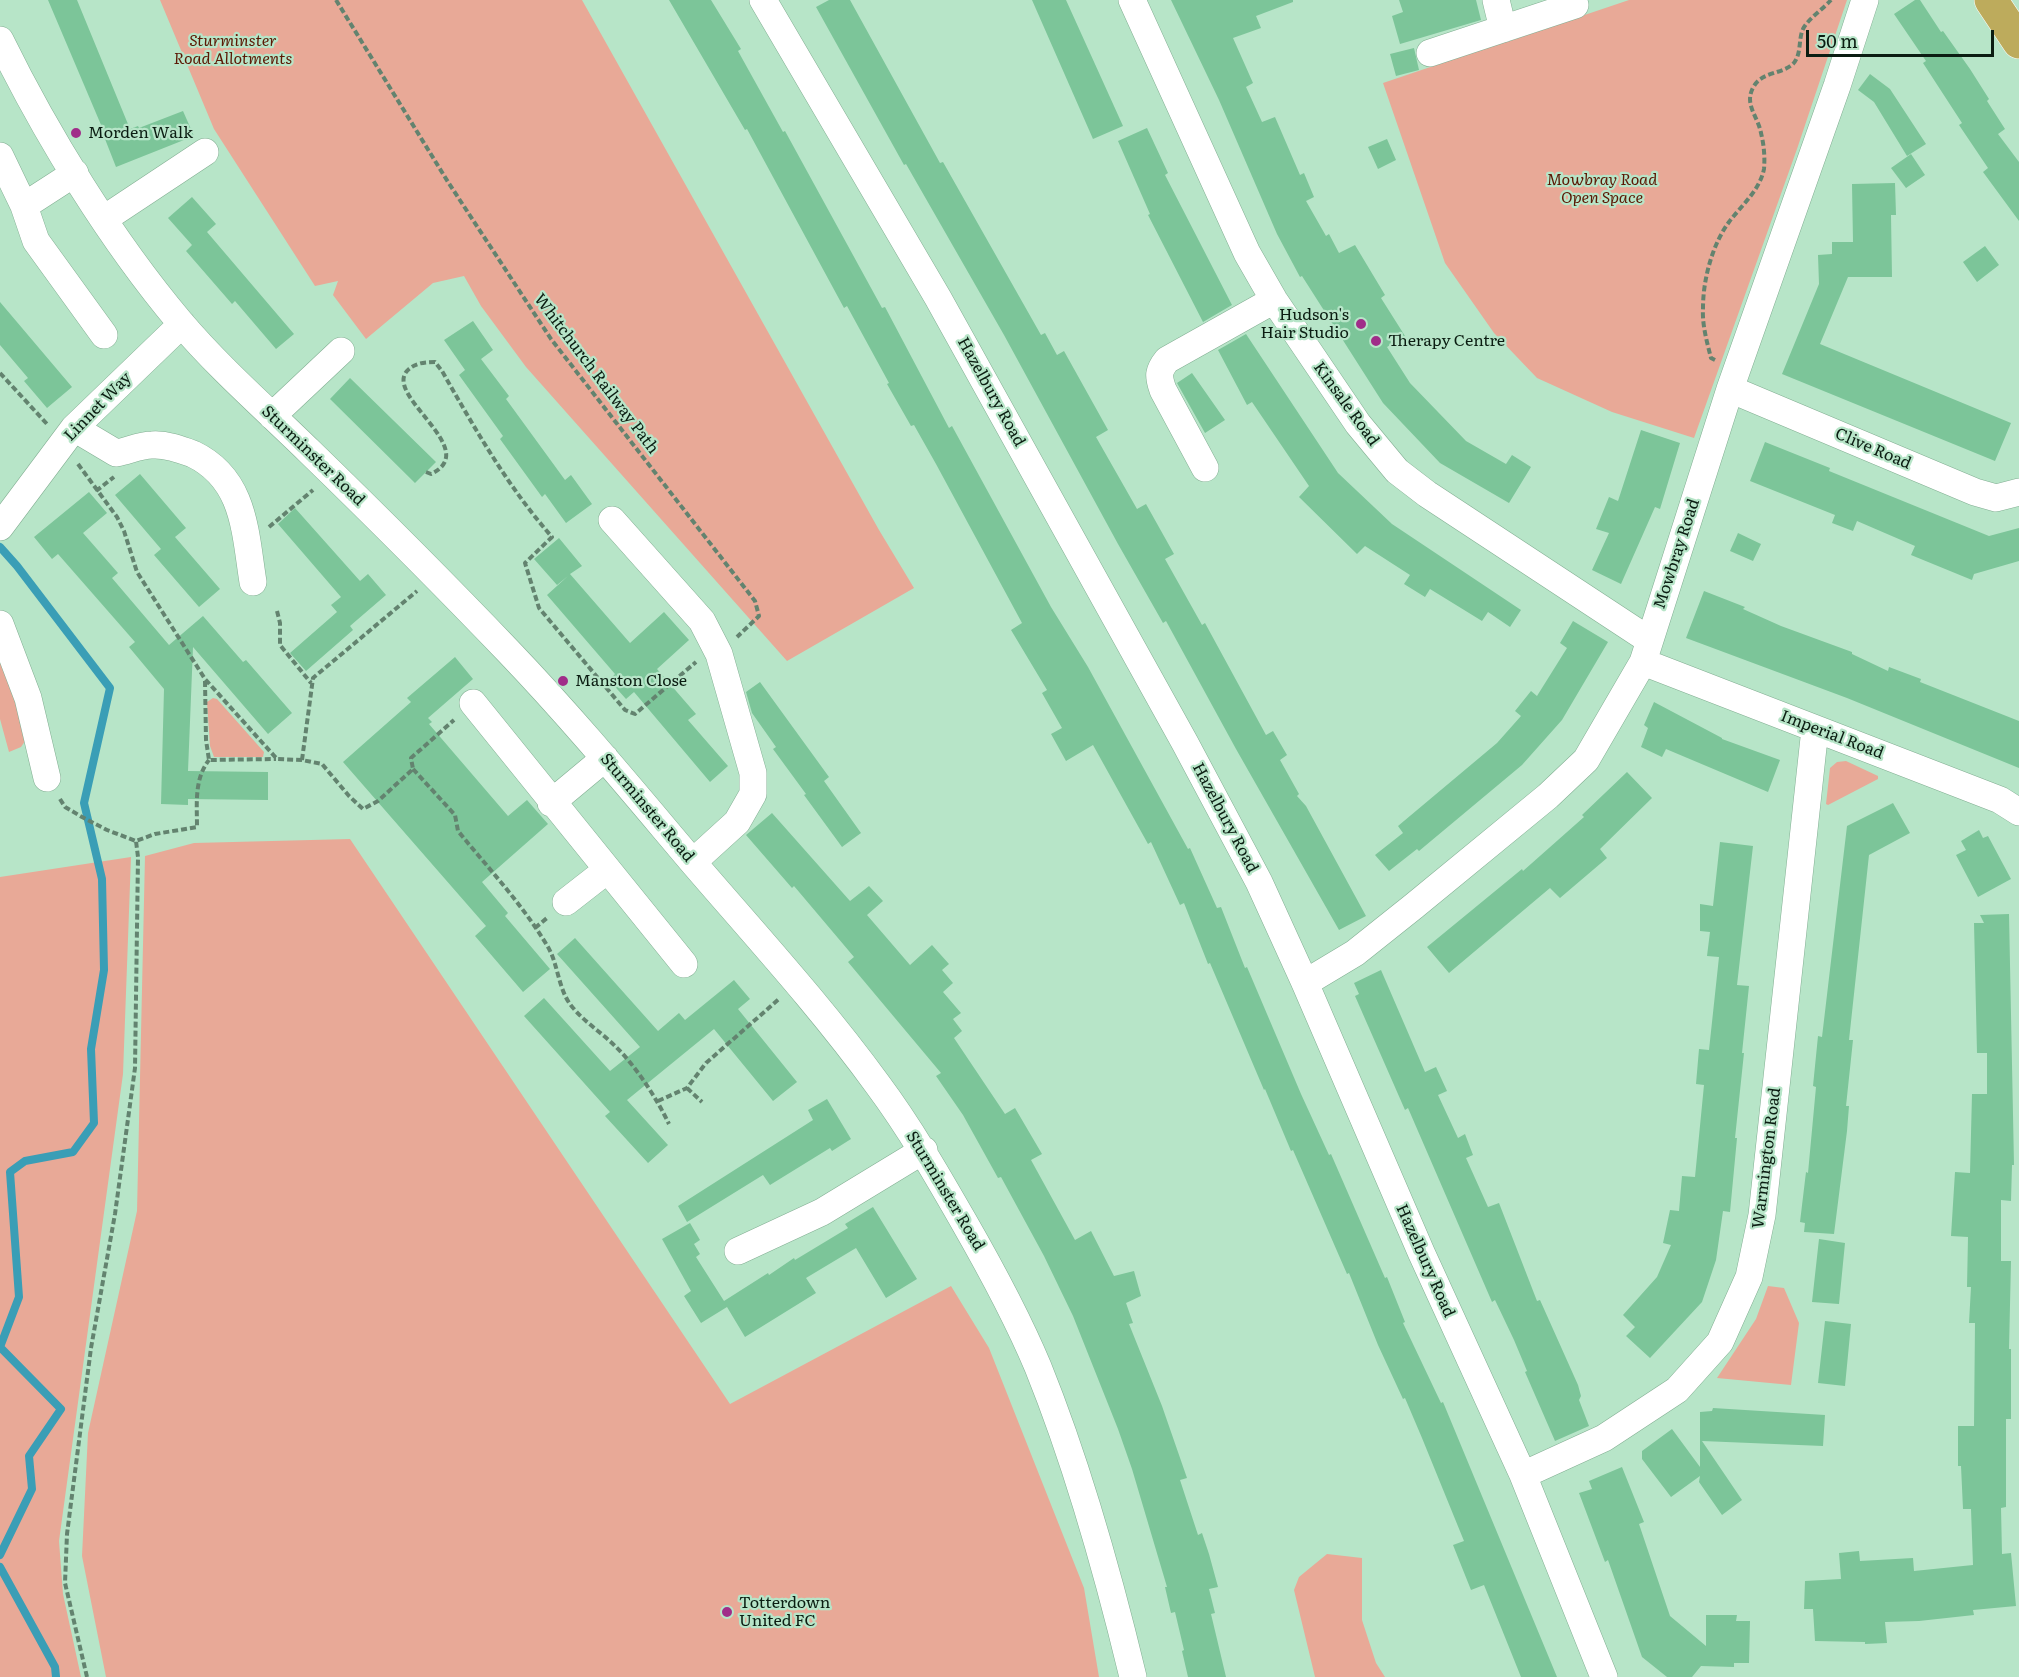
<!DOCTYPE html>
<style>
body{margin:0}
#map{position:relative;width:2019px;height:1677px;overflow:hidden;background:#b7e5c8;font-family:Literata,serif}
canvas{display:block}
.scale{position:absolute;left:1806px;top:30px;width:188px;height:27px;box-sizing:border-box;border:3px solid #0b1d12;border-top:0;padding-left:8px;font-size:18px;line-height:21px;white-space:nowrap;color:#0b1d12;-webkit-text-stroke:4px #b7e5c8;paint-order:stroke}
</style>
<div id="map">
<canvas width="2019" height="1677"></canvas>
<div class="scale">50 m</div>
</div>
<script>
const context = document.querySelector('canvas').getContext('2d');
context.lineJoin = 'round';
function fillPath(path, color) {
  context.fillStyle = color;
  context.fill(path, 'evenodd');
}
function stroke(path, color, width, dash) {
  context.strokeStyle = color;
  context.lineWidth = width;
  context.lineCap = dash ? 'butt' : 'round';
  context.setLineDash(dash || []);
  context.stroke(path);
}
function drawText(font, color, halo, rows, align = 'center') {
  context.font = font + ' Literata,serif';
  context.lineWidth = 4.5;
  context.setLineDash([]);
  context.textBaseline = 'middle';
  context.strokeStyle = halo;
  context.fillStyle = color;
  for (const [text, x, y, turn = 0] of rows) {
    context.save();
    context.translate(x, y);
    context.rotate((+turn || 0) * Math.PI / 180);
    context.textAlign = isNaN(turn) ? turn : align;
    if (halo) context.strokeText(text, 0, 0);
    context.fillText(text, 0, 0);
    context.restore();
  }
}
fillPath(new Path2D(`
 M 160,0 L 582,0 L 879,530 L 914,588 L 787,661 L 526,367 L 481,306 L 464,276 L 433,283 L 366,339 L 333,295 L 338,281 L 315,286 L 214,129 Z
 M 1629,0 L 1847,0 L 1797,149 L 1694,438 L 1612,412 L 1537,378 L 1494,333 L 1445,263 L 1383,83 Z
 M 0,646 L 6,660 L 25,741 L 21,747 L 9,752 L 0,719 Z
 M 213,698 L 217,699 L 264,752 L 263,757 L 214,757 L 210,746 L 207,702 Z
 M 1846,761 L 1878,776 L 1878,779 L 1828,805 L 1826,804 L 1830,768 L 1837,762 Z
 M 350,839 L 730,1404 L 951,1286 L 989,1348 L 1084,1588 L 1099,1677 L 106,1677 L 82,1556 L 88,1433 L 137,1211 L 145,856 L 194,843 Z
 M 131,857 L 123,1074 L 59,1541 L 63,1594 L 81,1677 L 0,1677 L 0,877 Z
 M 1768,1286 L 1784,1288 L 1799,1323 L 1791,1385 L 1717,1378 L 1756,1319 Z
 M 1327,1554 L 1362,1558 L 1362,1620 L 1376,1663 L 1385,1677 L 1315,1677 L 1294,1590 L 1299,1577 Z`), '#e8a997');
stroke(new Path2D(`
 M 0,547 L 17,566 L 110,688 L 84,803 L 102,879 L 104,970 L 91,1049 L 94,1123 L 73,1152 L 25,1161 L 10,1172 L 19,1297 L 0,1347 L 61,1409 L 29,1456 L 32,1489 L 0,1555
 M 0,1567 L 55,1667 L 56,1677`), '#3a9eb6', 8);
fillPath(new Path2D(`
 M 48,0 L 77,0 L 130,129 L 138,126 L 139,128 L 183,111 L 194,136 L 116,167 L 105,139 L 107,139 Z
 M 669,0 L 711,0 L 741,49 L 738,51 L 783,132 L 785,131 L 882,308 L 885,307 L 949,428 L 952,426 L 1051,607 L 1088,667 L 1188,849 L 1190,848 L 1217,908 L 1221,907 L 1245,968 L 1247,967 L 1301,1094 L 1329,1155 L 1331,1154 L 1385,1278 L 1387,1277 L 1405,1322 L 1403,1323 L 1441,1403 L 1443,1402 L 1557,1677 L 1521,1677 L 1484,1585 L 1471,1590 L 1453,1545 L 1464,1541 L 1422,1438 L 1405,1398 L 1403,1399 L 1378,1345 L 1349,1273 L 1347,1274 L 1293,1150 L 1291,1151 L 1265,1089 L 1264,1090 L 1210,963 L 1208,964 L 1184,903 L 1180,905 L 1151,842 L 1148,844 L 1093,745 L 1066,761 L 1051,734 L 1062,728 L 1042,693 L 1047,690 L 1011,630 L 1022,623 L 936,464 L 914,425 L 911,426 L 887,384 L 889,383 L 847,306 L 844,308 L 747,129 L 745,130 Z
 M 829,0 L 850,0 L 940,163 L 943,162 L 1041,335 L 1045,333 L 1057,355 L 1064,351 L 1108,430 L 1096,437 L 1137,509 L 1146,504 L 1174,554 L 1165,559 L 1202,625 L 1205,623 L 1266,735 L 1273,731 L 1287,755 L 1280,760 L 1299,794 L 1297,796 L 1306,806 L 1366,916 L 1339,930 L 1236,749 L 1166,621 L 1163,623 L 1118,544 L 1004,335 L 906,164 L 904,165 L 816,7 Z
 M 1032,0 L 1066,0 L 1123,126 L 1093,139 Z
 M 1171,0 L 1293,0 L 1293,2 L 1256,16 L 1261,28 L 1233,38 L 1253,83 L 1246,87 L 1262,122 L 1275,117 L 1300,175 L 1304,173 L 1314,197 L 1306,201 L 1326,236 L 1329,234 L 1339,253 L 1355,245 L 1385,295 L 1381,298 L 1405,336 L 1387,347 L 1410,383 L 1466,441 L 1506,464 L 1512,455 L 1531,467 L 1509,503 L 1440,463 L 1383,403 L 1302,276 L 1300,277 L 1277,234 L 1219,100 Z
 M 1399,0 L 1476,0 L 1481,20 L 1400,44 L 1392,16 L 1403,12 Z
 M 1915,0 L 1920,0 L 1941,32 L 1943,31 L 1970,69 L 1989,99 L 1987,101 L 2005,129 L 1998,134 L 2019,162 L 2019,221 L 1983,172 L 1988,168 L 1959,125 L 1962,123 L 1923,63 L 1926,61 L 1894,14 Z
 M 1414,48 L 1419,70 L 1396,76 L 1390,54 Z
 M 1870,74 L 1890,89 L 1926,144 L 1907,156 L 1874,102 L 1858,90 Z
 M 1147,128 L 1168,173 L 1165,175 L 1232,305 L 1203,322 L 1148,215 L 1150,214 L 1118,141 Z
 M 1387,139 L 1396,160 L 1378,169 L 1368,147 Z
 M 1911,154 L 1925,175 L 1906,188 L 1891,168 Z
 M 1895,183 L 1896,215 L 1891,215 L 1892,277 L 1848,277 L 1820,344 L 2011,423 L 1995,461 L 1782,374 L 1819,284 L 1818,255 L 1832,254 L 1832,242 L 1853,242 L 1852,184 Z
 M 192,197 L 216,224 L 207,232 L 294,334 L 276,349 L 235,301 L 232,304 L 186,251 L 192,245 L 168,218 Z
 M 1985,246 L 1999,265 L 1977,282 L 1963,262 Z
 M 0,302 L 72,387 L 47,408 L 24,381 L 28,378 L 0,345 Z
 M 473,321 L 493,350 L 481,359 L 509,396 L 506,399 L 565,480 L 571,475 L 592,504 L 566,523 L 545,494 L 542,497 L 500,439 L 503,436 L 459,375 L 465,370 L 444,340 Z
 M 1246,334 L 1338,473 L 1392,524 L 1521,610 L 1510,627 L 1488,612 L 1482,621 L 1430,589 L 1425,597 L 1404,584 L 1410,575 L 1365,546 L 1357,554 L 1299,497 L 1309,486 L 1252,402 L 1247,405 L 1218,350 Z
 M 1192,373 L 1225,420 L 1205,433 L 1177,383 Z
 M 350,378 L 436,462 L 415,483 L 330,399 Z
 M 1641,430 L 1680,443 L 1660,509 L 1655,507 L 1621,584 L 1592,570 L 1609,533 L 1596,529 L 1609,497 L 1618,501 Z
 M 1765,442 L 1830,468 L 1829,471 L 1989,536 L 2019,528 L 2019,561 L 1974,574 L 1972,580 L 1911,555 L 1915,546 L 1857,521 L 1853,531 L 1832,523 L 1835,515 L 1750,481 Z
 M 140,474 L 186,528 L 175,537 L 220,589 L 199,607 L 154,555 L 161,549 L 115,495 Z
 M 89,492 L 107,513 L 83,533 L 118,573 L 112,578 L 169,645 L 203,616 L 243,662 L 246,660 L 292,713 L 268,734 L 193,647 L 188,771 L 268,772 L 268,800 L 188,799 L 188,805 L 161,804 L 164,689 L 129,647 L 135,642 L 58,554 L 52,559 L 34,537 Z
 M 295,508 L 360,581 L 368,574 L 386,595 L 350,626 L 353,630 L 306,671 L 290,653 L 337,612 L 331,605 L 341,597 L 278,524 Z
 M 1738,533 L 1761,544 L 1753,561 L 1730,551 Z
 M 559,538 L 582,566 L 570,574 L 630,643 L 664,612 L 689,640 L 657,669 L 696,714 L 688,720 L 728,766 L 710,782 L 634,692 L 626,699 L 609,680 L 615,674 L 547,595 L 568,576 L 557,585 L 534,559 Z
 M 1704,591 L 1745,607 L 1743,609 L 1781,626 L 1852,652 L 1852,654 L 1888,671 L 1889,667 L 1921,679 L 1920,682 L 2019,721 L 2019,768 L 1847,698 L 1686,638 Z
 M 1573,621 L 1608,642 L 1562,720 L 1522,765 L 1419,851 L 1417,849 L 1389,871 L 1375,855 L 1403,833 L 1398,826 L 1497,743 L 1521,716 L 1515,711 L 1531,691 L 1537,696 L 1567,648 L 1560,643 Z
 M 455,657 L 473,679 L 428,718 L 432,722 L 429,724 L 508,816 L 527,800 L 548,824 L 482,882 L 508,913 L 505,916 L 550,969 L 523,992 L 475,936 L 486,926 L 343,762 L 411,702 L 407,698 Z
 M 760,682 L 829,777 L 824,781 L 861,833 L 842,847 L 804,795 L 806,794 L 773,749 L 776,747 L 752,713 L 746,692 Z
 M 1654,702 L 1722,738 L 1722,739 L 1780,760 L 1768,792 L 1666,749 L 1662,757 L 1641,747 L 1648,728 L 1644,725 Z
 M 1627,772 L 1652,798 L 1600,849 L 1607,858 L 1560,898 L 1550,888 L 1449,973 L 1427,947 L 1522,869 L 1523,871 L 1584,817 L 1582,815 Z
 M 1893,803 L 1910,833 L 1869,855 L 1849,1040 L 1853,1040 L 1846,1106 L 1849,1106 L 1847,1131 L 1834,1234 L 1804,1232 L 1805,1223 L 1800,1222 L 1806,1172 L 1808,1173 L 1816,1087 L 1813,1086 L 1818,1036 L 1822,1037 L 1847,826 Z
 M 772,813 L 850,901 L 869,886 L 883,901 L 867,915 L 910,965 L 932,945 L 949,964 L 942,970 L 953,983 L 943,992 L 961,1013 L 953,1019 L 962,1031 L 954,1038 L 1005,1114 L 1015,1108 L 1042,1154 L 1031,1160 L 1075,1240 L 1091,1231 L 1114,1276 L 1134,1271 L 1141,1296 L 1126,1303 L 1133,1323 L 1129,1324 L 1162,1406 L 1187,1478 L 1180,1480 L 1198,1535 L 1202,1533 L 1209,1554 L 1218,1587 L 1209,1589 L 1215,1613 L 1211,1614 L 1226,1677 L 1188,1677 L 1182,1651 L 1184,1650 L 1175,1612 L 1171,1613 L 1165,1587 L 1167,1587 L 1132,1469 L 1118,1429 L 1073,1316 L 1044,1256 L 1001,1177 L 998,1178 L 963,1115 L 936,1076 L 941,1073 L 848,962 L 854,957 L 794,886 L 792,888 L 746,835 Z
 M 1979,830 L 1983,838 L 1988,836 L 2011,879 L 1978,897 L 1956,855 L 1966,850 L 1961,841 Z
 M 1720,842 L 1753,846 L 1737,985 L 1749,986 L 1742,1053 L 1744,1053 L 1735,1138 L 1737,1138 L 1730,1212 L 1723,1211 L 1716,1260 L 1702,1302 L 1650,1358 L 1626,1336 L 1635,1327 L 1623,1315 L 1657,1277 L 1671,1245 L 1663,1243 L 1670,1210 L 1679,1211 L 1682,1176 L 1695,1177 L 1704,1085 L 1696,1084 L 1699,1049 L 1709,1050 L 1719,957 L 1707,956 L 1710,932 L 1700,931 L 1700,904 L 1713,906 Z
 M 2009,914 L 2014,1165 L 2012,1165 L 2011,1201 L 2001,1200 L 2001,1261 L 2011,1261 L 2009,1349 L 2011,1349 L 2011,1419 L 2006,1419 L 2006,1507 L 2001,1508 L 2002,1554 L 2011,1553 L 2016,1606 L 1973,1610 L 1974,1615 L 1919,1621 L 1885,1622 L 1887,1643 L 1865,1644 L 1865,1642 L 1815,1641 L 1813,1609 L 1804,1609 L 1805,1581 L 1841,1579 L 1839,1553 L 1859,1551 L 1860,1561 L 1913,1558 L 1914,1571 L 1973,1565 L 1971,1509 L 1963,1509 L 1961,1466 L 1958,1466 L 1958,1426 L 1974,1426 L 1975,1323 L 1969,1323 L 1971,1287 L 1967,1287 L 1968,1237 L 1951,1236 L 1955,1172 L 1970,1173 L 1972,1094 L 1987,1094 L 1987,1053 L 1977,1053 L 1974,923 L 1984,923 L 1980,915 Z
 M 575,938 L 658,1031 L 679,1013 L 685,1020 L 734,980 L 750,999 L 738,1009 L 797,1082 L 773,1101 L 714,1029 L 627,1100 L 668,1145 L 648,1163 L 605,1116 L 610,1112 L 524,1016 L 544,998 L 610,1071 L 640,1047 L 557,954 Z
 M 1381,970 L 1425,1072 L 1436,1067 L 1447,1091 L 1438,1095 L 1458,1138 L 1465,1134 L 1473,1155 L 1466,1158 L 1488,1207 L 1499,1203 L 1537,1301 L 1540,1300 L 1578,1385 L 1581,1396 L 1579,1400 L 1589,1426 L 1555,1441 L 1525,1372 L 1527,1371 L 1514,1340 L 1495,1300 L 1492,1302 L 1408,1108 L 1405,1110 L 1355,996 L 1359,994 L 1354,983 Z
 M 827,1099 L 851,1139 L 832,1151 L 830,1148 L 770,1185 L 763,1175 L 687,1222 L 678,1206 L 813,1120 L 808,1110 Z
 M 873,1207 L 917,1279 L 886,1298 L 856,1248 L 806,1278 L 816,1293 L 745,1337 L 727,1307 L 701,1323 L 684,1296 L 691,1291 L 662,1239 L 690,1223 L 700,1240 L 694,1244 L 700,1254 L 696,1257 L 724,1301 L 768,1273 L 769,1275 L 794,1258 L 795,1260 L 848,1228 L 845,1224 Z
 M 1819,1239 L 1845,1243 L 1839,1304 L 1812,1302 Z
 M 1825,1321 L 1851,1324 L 1845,1386 L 1818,1383 Z
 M 1713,1408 L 1825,1415 L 1823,1446 L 1702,1441 L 1742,1500 L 1722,1515 L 1699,1482 L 1700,1476 L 1671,1497 L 1642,1459 L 1642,1451 L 1672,1429 L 1700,1467 L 1700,1412 L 1712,1411 Z
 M 1622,1467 L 1644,1522 L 1639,1524 L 1670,1616 L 1706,1646 L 1706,1615 L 1737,1615 L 1736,1621 L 1750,1621 L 1749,1663 L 1734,1663 L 1734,1667 L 1701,1666 L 1692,1677 L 1667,1677 L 1642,1657 L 1608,1560 L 1605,1562 L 1579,1493 L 1592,1489 L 1589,1481 Z`), '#7cc599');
const minor = new Path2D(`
 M 763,0 L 938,298 L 1185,743 L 1259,882 L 1305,983 L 1421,1252 L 1523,1475 L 1604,1677
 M 1132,0 L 1247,253 L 1274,300 L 1358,424 L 1397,471 L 1427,494 L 1649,640
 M 1496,0 L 1503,29
 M 0,40 C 47,136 111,240 180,322 C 219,368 265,408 309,451 C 377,517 444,584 509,652 C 575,721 635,794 696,866 C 758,938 822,1008 878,1085 C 910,1128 937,1175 964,1222 C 991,1269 1017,1317 1038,1367 C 1078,1466 1108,1573 1133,1677
 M 1430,53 L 1575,5
 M 0,156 L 24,206 L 36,241 L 104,335
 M 24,206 L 75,173
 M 104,219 L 205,152
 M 1730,389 L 1975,492 L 1996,498 L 2019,492
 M 272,416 L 341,351
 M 74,428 L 116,453 C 128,451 140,445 152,445 C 166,444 180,449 193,454 C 245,479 245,532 253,582
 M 1205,468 L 1163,390 C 1158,376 1158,371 1167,360 L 1274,300
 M 612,520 L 702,621 L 719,654 L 753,773 L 753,794 L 737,822 L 693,862
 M 0,527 L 74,428 L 182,324
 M 0,624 L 28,698 L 47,778
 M 1643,662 L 2000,800 L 2019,812
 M 473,703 L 684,964
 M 551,803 L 605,758
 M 566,902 L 607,870
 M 1305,983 L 1355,953 L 1414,906 L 1548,796 L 1586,760 L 1643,662 L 1730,389 L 1837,86 L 1865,0
 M 738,1251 L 822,1212 L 924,1150
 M 1523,1475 L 1604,1438 L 1677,1390 L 1720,1342 L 1749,1277 L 1762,1215 L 1815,729`);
const highway = new Path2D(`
 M 1991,0 L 2019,42`);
stroke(minor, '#82ae92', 28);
stroke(highway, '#fff', 34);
stroke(new Path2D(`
 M 336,0 L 448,182 L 551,339 L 755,601 L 759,616 L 737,637
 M 1715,360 L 1711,358 C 1707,342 1702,325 1703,308 C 1703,280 1712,245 1729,222 C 1741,206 1760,190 1764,169 C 1765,157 1764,145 1761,133 C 1758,116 1743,104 1754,86 C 1762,72 1782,74 1793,64 C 1802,54 1798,40 1803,29 C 1808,19 1823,9 1831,0
 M 0,373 L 47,424
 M 78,464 L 117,517 L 124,531 L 137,572 L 205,679 L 277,759 L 302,760 L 322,764 L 349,796 L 363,809 L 378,801 L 413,769 L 411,758 L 454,720
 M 426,472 L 431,474 C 484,449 379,394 409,369 C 416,363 425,362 435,362 L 442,371 C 475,429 508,487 552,537 L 525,563 L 539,608 L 625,710 L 635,714 L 696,662
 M 96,491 L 114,477
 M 269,527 L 313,490
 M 277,611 L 280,623 L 280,645 L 311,683
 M 205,681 L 206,740 L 209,760 L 276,759
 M 302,760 L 313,678 L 417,591
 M 413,769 L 455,815 L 458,831 C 489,869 523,905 548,947 C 559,966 558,992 574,1009 C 586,1023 602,1033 615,1046 C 636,1066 657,1099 669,1124
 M 60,799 L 65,807 L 82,817 L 107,830 L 136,841 L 155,834 L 197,827 C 197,804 194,779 209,760
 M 535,928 L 547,918
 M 687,1088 L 702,1102
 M 658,1101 L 687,1088 L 706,1063 L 779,999
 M 87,1677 L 65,1583 L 67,1534 L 91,1348 L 115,1214 L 135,1068 L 138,857 L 136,841`), '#63836f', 4, [6, 3]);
stroke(minor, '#fff', 27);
stroke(highway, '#bdab5c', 33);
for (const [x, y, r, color] of [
 [76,133,6,"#a02d89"],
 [1361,324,6,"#a02d89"],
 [1376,341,6,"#a02d89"],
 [563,681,6,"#a02d89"],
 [727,1612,6,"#a02d89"]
]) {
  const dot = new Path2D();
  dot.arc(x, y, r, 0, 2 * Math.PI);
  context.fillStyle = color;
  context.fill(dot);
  stroke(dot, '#b7e5c8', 2);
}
drawText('italic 16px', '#5b1804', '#b7e5c8', [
 ["Sturminster",233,41],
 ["Road Allotments",233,59],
 ["Mowbray Road",1602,180],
 ["Open Space",1602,198]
]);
drawText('16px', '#0b1d12', '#b7e5c8', [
 ["Morden Walk",88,133],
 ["Hudson's",1349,315,"right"],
 ["Hair Studio",1349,333,"right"],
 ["Therapy Centre",1388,341],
 ["Manston Close",575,681],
 ["Totterdown",739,1603],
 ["United FC",739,1621]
], 'left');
drawText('16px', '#0b1d12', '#b7e5c8', [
 ["Whitchurch Railway Path",596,374,53],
 ["Hazelbury Road",991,392,61],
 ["Kinsale Road",1346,404,54],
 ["Linnet Way",98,407,-46],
 ["Clive Road",1873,449,23],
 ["Sturminster Road",313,456,44],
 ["Mowbray Road",1677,554,-72],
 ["Imperial Road",1832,735,21],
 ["Sturminster Road",647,808,50],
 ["Hazelbury Road",1225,818,62],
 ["Warmington Road",1767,1158,-83],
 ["Sturminster Road",945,1191,59],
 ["Hazelbury Road",1425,1261,66]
]);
</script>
